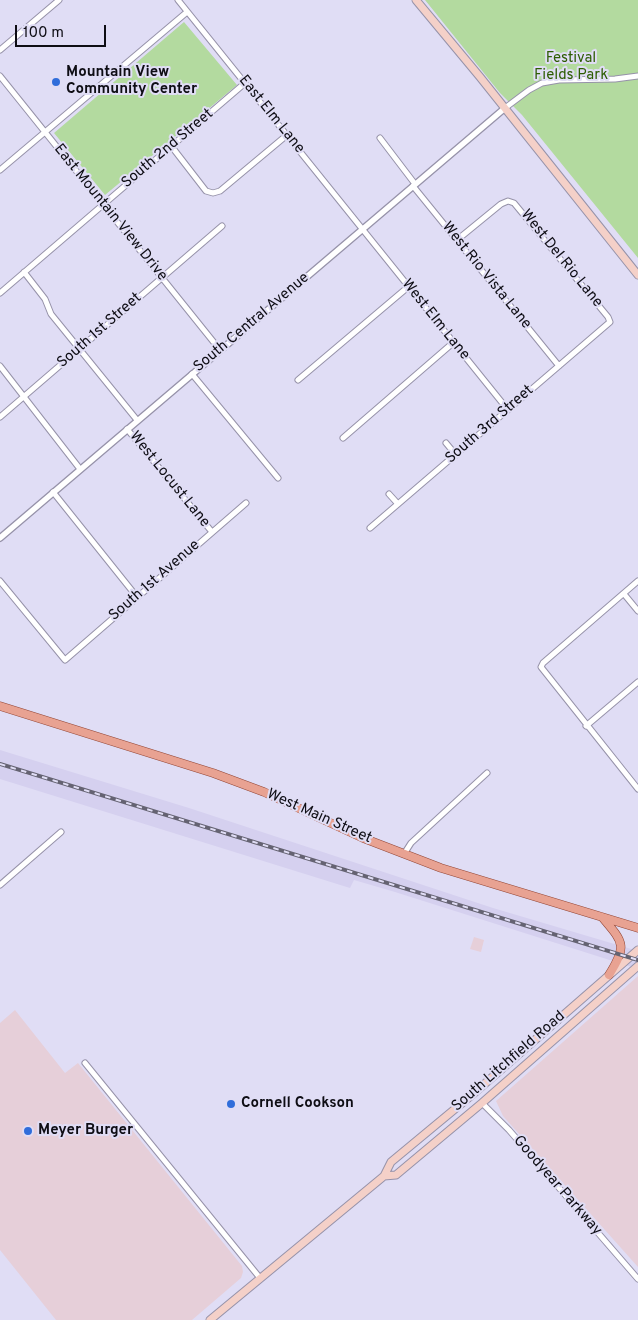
<!DOCTYPE html>
<style>
body{margin:0}
#map{position:relative;width:638px;height:1320px;overflow:hidden;background:#e0ddf5;font-family:Overpass,sans-serif}
canvas{display:block}
.scale{position:absolute;left:15px;top:25px;width:91px;height:22px;box-sizing:border-box;border:2px solid #0e0d14;border-top:0;padding-left:6px;font-size:15px;line-height:18px;white-space:nowrap;color:#0e0d14;-webkit-text-stroke:4px #e0ddf5;paint-order:stroke}
</style>
<div id="map">
<canvas width="638" height="1320"></canvas>
<div class="scale">100 m</div>
</div>
<script>
const context = document.querySelector('canvas').getContext('2d');
context.lineJoin = 'round';
function fillPath(path, color) {
  context.fillStyle = color;
  context.fill(path, 'evenodd');
}
function stroke(path, color, width, dash) {
  context.strokeStyle = color;
  context.lineWidth = width;
  context.lineCap = dash ? 'butt' : 'round';
  context.setLineDash(dash || []);
  context.stroke(path);
}
function drawText(font, color, halo, rows, align = 'center') {
  context.font = font + ' Overpass,sans-serif';
  context.lineWidth = 4;
  context.setLineDash([]);
  context.textBaseline = 'middle';
  context.strokeStyle = halo;
  context.fillStyle = color;
  for (const [text, x, y, turn = 0] of rows) {
    context.save();
    context.translate(x, y);
    context.rotate((+turn || 0) * Math.PI / 180);
    context.textAlign = isNaN(turn) ? turn : align;
    if (halo) context.strokeText(text, 0, 0);
    context.fillText(text, 0, 0);
    context.restore();
  }
}
fillPath(new Path2D(`
 M 0,750 L 189,808 L 493,908 L 638,951 L 638,969 L 395,892 L 354,880 L 350,888 L 0,779 Z`), '#d5d0ef');
fillPath(new Path2D(`
 M 474,937 L 484,940 L 481,952 L 470,949 Z
 M 638,976 L 638,1267 L 503,1116 L 496,1101 Z
 M 15,1010 L 65,1073 L 78,1063 L 242,1266 L 243,1272 L 241,1278 L 192,1320 L 56,1320 L 0,1250 L 0,1023 Z`), '#e6cfd9');
fillPath(new Path2D(`
 M 425,0 L 638,0 L 638,258 L 522,115 L 500,93 Z
 M 184,22 L 237,85 L 105,195 L 54,133 Z`), '#b3da9f');
const minor = new Path2D(`
 M 178,0 L 508,410
 M 0,50 L 59,0
 M 0,76 L 220,350
 M 505,108 L 529,90 L 542,83 L 559,80 L 615,79 L 638,76
 M 380,138 L 415,184
 M 172,147 L 206,191 L 213,193 L 220,191 L 287,135
 M 0,170 L 187,12
 M 413,186 L 559,366
 M 24,272 L 45,299 L 51,314 L 137,420
 M 0,293 L 245,83
 M 0,366 L 80,469
 M 192,374 L 278,478
 M 298,380 L 408,287
 M 0,417 L 222,226
 M 127,429 L 212,532
 M 343,438 L 454,342
 M 446,443 L 456,455
 M 53,492 L 137,597
 M 389,494 L 398,504
 M 370,528 L 610,322 L 608,317 L 514,203 L 508,201 L 501,204 L 457,240
 M 0,581 L 65,660 L 246,503
 M 638,581 L 543,663 L 541,667 L 638,789
 M 624,594 L 638,611
 M 586,726 L 638,682
 M 404,854 L 411,843 L 487,773
 M 0,885 L 61,832
 M 85,1063 L 260,1278
 M 482,1103 L 509,1130 L 638,1279`);
const tertiary = new Path2D(`
 M 0,538 L 505,108`);
const secondary = new Path2D(`
 M 416,0 L 480,77 L 638,275
 M 384,1176 L 396,1175 L 482,1103 L 638,966
 M 210,1320 L 384,1176 L 391,1162 L 473,1094 L 638,950`);
const primary = new Path2D(`
 M 0,706 L 213,773 L 264,792 L 363,838 L 441,868 L 638,928
 M 602,917 C 623,942 628,945 609,975`);
stroke(minor, '#9692a9', 7);
stroke(tertiary, '#9692a9', 8);
stroke(secondary, '#9692a9', 9);
stroke(primary, '#924636', 9);
stroke(minor, '#fff', 5);
stroke(tertiary, '#fff', 5.5);
stroke(secondary, '#f4d0c8', 7);
stroke(primary, '#e8a292', 8);
const rail = new Path2D(`
 M 0,764 L 638,960`);
stroke(rail, '#656372', 4);
stroke(rail, '#e0ddf5', 2, [5.5]);
for (const [x, y, r, color] of [
 [56,82,5,"#306dda"],
 [231,1104,5,"#306dda"],
 [28,1131,5,"#306dda"]
]) {
  const dot = new Path2D();
  dot.arc(x, y, r, 0, 2 * Math.PI);
  context.fillStyle = color;
  context.fill(dot);
  stroke(dot, '#e0ddf5', 2);
}
drawText('15px', '#2d5d03', '#e0ddf5', [
 ["Festival",571,59],
 ["Fields Park",571,76]
]);
drawText('bold 15px', '#0e0d14', '#e0ddf5', [
 ["Mountain View",66,73],
 ["Community Center",66,90],
 ["Cornell Cookson",241,1104],
 ["Meyer Burger",38,1131]
], 'left');
drawText('15px', '#0e0d14', '#e0ddf5', [
 ["East Elm Lane",271,115,51],
 ["South 2nd Street",168,149,-40],
 ["East Mountain View Drive",110,213,51],
 ["West Del Rio Lane",561,259,51],
 ["West Rio Vista Lane",486,276,51],
 ["West Elm Lane",435,320,51],
 ["South Central Avenue",252,323,-40],
 ["South 1st Street",100,331,-41],
 ["South 3rd Street",490,425,-41],
 ["West Locust Lane",169,480,51],
 ["South 1st Avenue",155,581,-41],
 ["West Main Street",319,817,24],
 ["South Litchfield Road",509,1062,-41],
 ["Goodyear Parkway",557,1186,49]
]);
</script>
